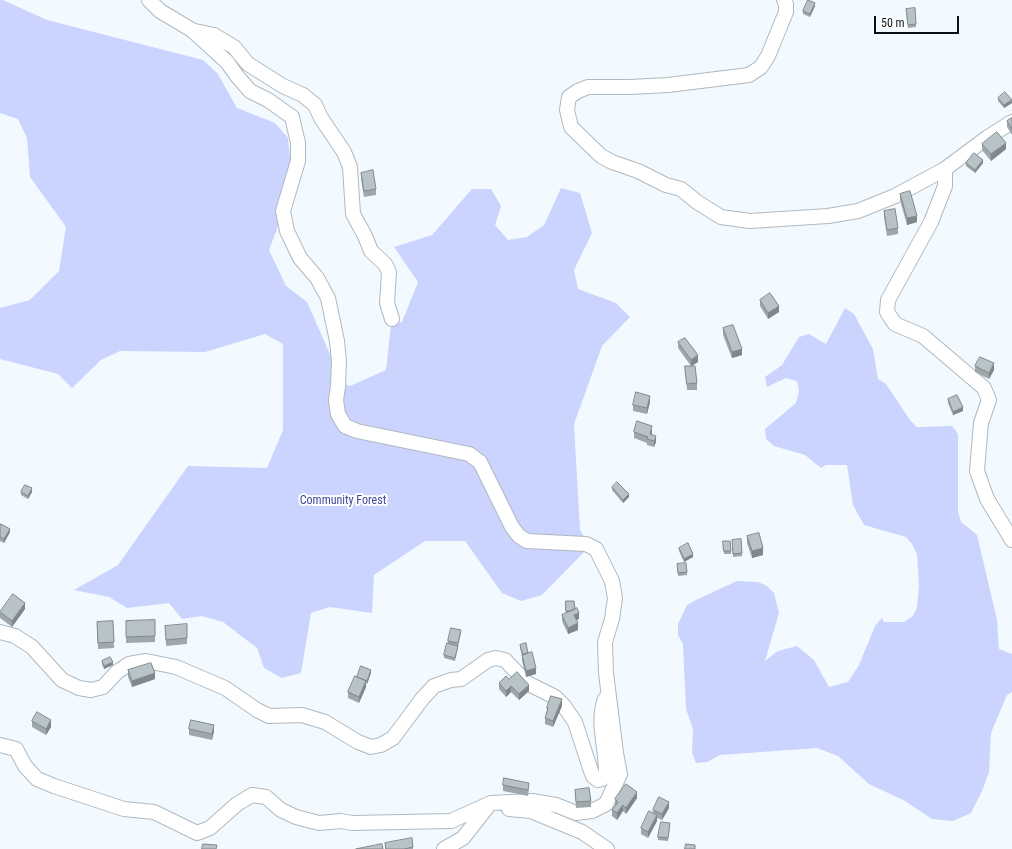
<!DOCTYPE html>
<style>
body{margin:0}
#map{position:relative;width:1012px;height:849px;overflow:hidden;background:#f2faff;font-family:"Roboto Condensed",sans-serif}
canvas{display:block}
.scale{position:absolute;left:874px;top:16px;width:85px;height:18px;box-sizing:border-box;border:2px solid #0e1113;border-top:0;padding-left:5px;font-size:12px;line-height:14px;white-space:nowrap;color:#0e1113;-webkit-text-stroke:3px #fff;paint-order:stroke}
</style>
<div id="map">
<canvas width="1012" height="849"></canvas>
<div class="scale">50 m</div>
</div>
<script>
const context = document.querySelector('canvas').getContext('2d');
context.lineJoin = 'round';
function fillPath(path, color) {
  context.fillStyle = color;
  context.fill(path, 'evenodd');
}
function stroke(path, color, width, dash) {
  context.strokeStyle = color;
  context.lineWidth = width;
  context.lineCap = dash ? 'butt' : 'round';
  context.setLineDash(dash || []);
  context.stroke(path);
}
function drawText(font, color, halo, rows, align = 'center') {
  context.font = font + ' "Roboto Condensed",sans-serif';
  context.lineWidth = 4;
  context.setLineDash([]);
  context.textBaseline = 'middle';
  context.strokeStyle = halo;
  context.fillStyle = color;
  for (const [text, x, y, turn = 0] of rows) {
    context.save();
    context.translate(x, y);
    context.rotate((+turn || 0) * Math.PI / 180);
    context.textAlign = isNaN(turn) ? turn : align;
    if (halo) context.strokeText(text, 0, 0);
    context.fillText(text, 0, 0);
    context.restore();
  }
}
fillPath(new Path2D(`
 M 0,0 L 3,0 L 47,20 L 203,60 L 218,74 L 237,108 L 275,123 L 288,138 L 292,178 L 289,197 L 269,250 L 286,286 L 307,302 L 333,361 L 335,380 L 350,386 L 386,370 L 391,325 L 402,322 L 418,282 L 394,247 L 432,235 L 472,189 L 491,189 L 501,206 L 495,225 L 508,240 L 527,237 L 544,225 L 561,188 L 580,193 L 592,233 L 574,270 L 578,289 L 616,303 L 630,317 L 602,346 L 574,424 L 580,530 L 590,546 L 542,595 L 521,601 L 502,593 L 465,541 L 425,541 L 374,575 L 372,613 L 330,607 L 311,613 L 301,673 L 282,678 L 264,668 L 257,648 L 223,622 L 202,616 L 182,619 L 169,603 L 127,608 L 109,597 L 74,590 L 118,565 L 188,466 L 267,468 L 283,430 L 283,344 L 265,334 L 205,352 L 120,351 L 101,360 L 72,388 L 58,374 L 0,359 L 0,308 L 30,300 L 59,271 L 66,227 L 30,177 L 27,138 L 18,119 L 0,113 Z
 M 845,308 L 854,314 L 873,349 L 878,379 L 886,384 L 910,420 L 917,427 L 952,426 L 958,434 L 958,512 L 961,522 L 977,535 L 997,620 L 999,649 L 1012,654 L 1012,692 L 1007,695 L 991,733 L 989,772 L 982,791 L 971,813 L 953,821 L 932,819 L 905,801 L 869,784 L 838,756 L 817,748 L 720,755 L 707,762 L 696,763 L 692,753 L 693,729 L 686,709 L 683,644 L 678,635 L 678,624 L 687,605 L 696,600 L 737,581 L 758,582 L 767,586 L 774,593 L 779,613 L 765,661 L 778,651 L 797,646 L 814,660 L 829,687 L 848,682 L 859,665 L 875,626 L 882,618 L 884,622 L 904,622 L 913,616 L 917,607 L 919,586 L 917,554 L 912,544 L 906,537 L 864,525 L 853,505 L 847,465 L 826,465 L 821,468 L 805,455 L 774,446 L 766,439 L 765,429 L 796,403 L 799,391 L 797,381 L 786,378 L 767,387 L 765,377 L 782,365 L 799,337 L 809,334 L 826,344 Z`), '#cad4fe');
const street = new Path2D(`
 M 784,0 L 786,4 L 786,12 L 768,56 L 761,67 L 749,75 L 668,85 L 630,87 L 588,87 L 578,91 L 569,97 L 567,110 L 571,127 L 601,156 L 612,162 L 638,171 L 666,185 L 681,189 L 697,202 L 721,217 L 750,221 L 828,216 L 858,211 L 895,196 L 934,175 L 945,169 L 988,137 L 1012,122
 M 195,31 L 214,35 L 234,47 L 248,64 L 283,86 L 303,95 L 315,105 L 321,118 L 344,152 L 350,167 L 353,214 L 365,236 L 371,251 L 385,264 L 389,272 L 387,303 L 392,319
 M 945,169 L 945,186 L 931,222 L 888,300 L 887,312 L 895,324 L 923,336 L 984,388 L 989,400 L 981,423 L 977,471 L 987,499 L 1012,540
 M 0,632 L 15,636 L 32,647 L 62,680 L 79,688 L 91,690 L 103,687 L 117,672 L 129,664 L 146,661 L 176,667 L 225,688 L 257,710 L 269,716 L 302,715 L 325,722 L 358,742 L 371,747 L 381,745 L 393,738 L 422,699 L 434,686 L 451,680 L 461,679 L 488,660 L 496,658 L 505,660 L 527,683 L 555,697 L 564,706 L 575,722 L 591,771 L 593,776 L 598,780 L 602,779 L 606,775 C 607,751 596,722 605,699
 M 0,745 L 16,749 L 25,766 L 37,779 L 54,786 L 124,809 L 154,812 L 197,833 L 210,828 L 237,804 L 252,795 L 266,797 L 281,810 L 296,817 L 319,823 L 341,821 L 352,823 L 451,821 L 491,803 L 532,801 L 556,805 L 576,813 L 592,811 L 606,804 L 620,774 L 616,753 L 606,673 L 605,642 L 612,619 L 615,598 L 612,581 L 596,549 L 586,544 L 527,541 L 519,536 L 512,527 L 480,462 L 469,454 L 357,431 L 345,426 L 338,414 L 336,400 L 338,387 L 339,361 L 337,341 L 328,298 L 317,278 L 300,258 L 287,231 L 283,211 L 298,161 L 298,143 L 292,117 L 268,100 L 250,91 L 237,76 L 227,62 L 192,30 L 160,11 L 149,0
 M 509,809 L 531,811 L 582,832 L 607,849
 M 444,849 L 463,838 L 489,805`);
stroke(street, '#b0b9bf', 16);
stroke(street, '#fff', 14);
fillPath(new Path2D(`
 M 815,6 L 810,17 L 803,14 L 803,11 Z
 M 906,9 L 916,24 L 916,27 L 908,28 Z
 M 998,98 L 1012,103 L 1004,108 L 998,101 Z
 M 1012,118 L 1012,135 L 1007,127 L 1007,121 Z
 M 982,144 L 1006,149 L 991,161 L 982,150 Z
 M 966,163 L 983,163 L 975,173 L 966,166 Z
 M 361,173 L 376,189 L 376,195 L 364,197 L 361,179 Z
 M 900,194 L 917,222 L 907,225 L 900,200 Z
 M 884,211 L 898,228 L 898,234 L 887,236 L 884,217 Z
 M 760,300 L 779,312 L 768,319 L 760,306 Z
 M 723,328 L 742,355 L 732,358 L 723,335 Z
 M 678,342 L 698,362 L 692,366 L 697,383 L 697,390 L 687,390 L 685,366 L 691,366 L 678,348 Z
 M 975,366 L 994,370 L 989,379 L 975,372 Z
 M 948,399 L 963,411 L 953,415 L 948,403 Z
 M 650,402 L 647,414 L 633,411 L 633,405 Z
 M 634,432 L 652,432 L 652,434 L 656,442 L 654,447 L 647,445 L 647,443 L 634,438 Z
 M 612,487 L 629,497 L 623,503 L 612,490 Z
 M 21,492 L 32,492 L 28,499 L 21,495 Z
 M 0,527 L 10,532 L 4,543 L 0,541 Z
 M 747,536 L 763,555 L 752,558 L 747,543 Z
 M 732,543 L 742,553 L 742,556 L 733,557 Z
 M 723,544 L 731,551 L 731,554 L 724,554 Z
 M 679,548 L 693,557 L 684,562 L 679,551 Z
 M 677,567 L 687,572 L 687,575 L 678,576 Z
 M 566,601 L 575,609 L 579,619 L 576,620 L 578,630 L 568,634 L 562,621 L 562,615 L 566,613 Z
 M 25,609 L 12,627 L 0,618 L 0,612 Z
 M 155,620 L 155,642 L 126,643 L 126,621 Z
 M 113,621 L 114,648 L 98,649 L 97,622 Z
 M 165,626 L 187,638 L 187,644 L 166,646 Z
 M 461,633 L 455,661 L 444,658 L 444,655 L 448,643 L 448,641 Z
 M 520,645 L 528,653 L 536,674 L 526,677 L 522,661 L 522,655 L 520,648 Z
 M 102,661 L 113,665 L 104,669 L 102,664 Z
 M 128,670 L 155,679 L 132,687 L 128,677 Z
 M 371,673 L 367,684 L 366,683 L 366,687 L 359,703 L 348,698 L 348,692 L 357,677 Z
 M 509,679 L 529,691 L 519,700 L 511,692 L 506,697 L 499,689 L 499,683 Z
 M 562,706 L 553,727 L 545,724 L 545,718 L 547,712 L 547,708 Z
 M 32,721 L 51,727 L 46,735 L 32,727 Z
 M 189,729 L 214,731 L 212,740 L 189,735 Z
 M 503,785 L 529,789 L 528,796 L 503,791 Z
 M 575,790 L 591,801 L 591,807 L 576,808 Z
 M 637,798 L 626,814 L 623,811 L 617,820 L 612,816 L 612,810 L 615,806 L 615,799 Z
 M 669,808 L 662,820 L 657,818 L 657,821 L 648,838 L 641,834 L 641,828 L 653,813 L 653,810 Z
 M 670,826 L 668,841 L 658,840 L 658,837 Z
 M 385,843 L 413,847 L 413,849 L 385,849 Z`), '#9ea8ab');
fillPath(new Path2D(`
 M 815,3 L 815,6 L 810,17 L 810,14 Z
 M 1012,100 L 1012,103 L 1004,108 L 1004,105 Z
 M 1006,143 L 1006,149 L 991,161 L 991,154 Z
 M 983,160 L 983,163 L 975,173 L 975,170 Z
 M 917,216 L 917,222 L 907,225 L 907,218 Z
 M 779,306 L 779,312 L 768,319 L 768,313 Z
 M 742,349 L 742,355 L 732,358 L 732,352 Z
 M 698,355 L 698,362 L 691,366 L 691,360 Z
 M 994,363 L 994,370 L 989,379 L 989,373 Z
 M 650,396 L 650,402 L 647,414 L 647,408 Z
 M 963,407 L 963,411 L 953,415 L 953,412 Z
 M 652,426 L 652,432 L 650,440 L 650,434 Z
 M 656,436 L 656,442 L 654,447 L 654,441 Z
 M 32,488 L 32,492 L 28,499 L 28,496 Z
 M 629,494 L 629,497 L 623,503 L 623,500 Z
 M 10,529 L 10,532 L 4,543 L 4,539 Z
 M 763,548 L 763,555 L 752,558 L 752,551 Z
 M 693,554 L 693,557 L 684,562 L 684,559 Z
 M 25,603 L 25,609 L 12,627 L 12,621 Z
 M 579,613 L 579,619 L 574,621 L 574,615 Z
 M 578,623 L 578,630 L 568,634 L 568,628 Z
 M 113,662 L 113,665 L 104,669 L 104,666 Z
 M 536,668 L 536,674 L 526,677 L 526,671 Z
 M 371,670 L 371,673 L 367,684 L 367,681 Z
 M 155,673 L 155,679 L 132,687 L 132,681 Z
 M 366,681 L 366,687 L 359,703 L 359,697 Z
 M 529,685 L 529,691 L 519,700 L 519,694 Z
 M 511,686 L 511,692 L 506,697 L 506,691 Z
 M 562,699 L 562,706 L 553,727 L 553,721 Z
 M 51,720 L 51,727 L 46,735 L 46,729 Z
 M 214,725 L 214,731 L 212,740 L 212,734 Z
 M 637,792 L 637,798 L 626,814 L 626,808 Z
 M 669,802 L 669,808 L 662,820 L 662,814 Z
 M 623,805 L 623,811 L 617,820 L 617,813 Z
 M 657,815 L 657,821 L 648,838 L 648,832 Z`), '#81888b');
const building = new Path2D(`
 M 808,0 L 815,3 L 810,14 L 803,11 Z
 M 915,8 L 916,24 L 908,25 L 906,9 Z
 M 1005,92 L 1012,100 L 1004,105 L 998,98 Z
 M 1012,118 L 1012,129 L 1007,121 Z
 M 997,132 L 1006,143 L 991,154 L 982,144 Z
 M 974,153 L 983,160 L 975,170 L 966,163 Z
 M 373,170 L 376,189 L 364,191 L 361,173 Z
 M 910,191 L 917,216 L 907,218 L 900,194 Z
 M 895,209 L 898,228 L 887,230 L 884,211 Z
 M 770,293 L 779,306 L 768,313 L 760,300 Z
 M 733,325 L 742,349 L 732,352 L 723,328 Z
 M 685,338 L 698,355 L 691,360 L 678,342 Z
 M 980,357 L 994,363 L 989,373 L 975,366 Z
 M 685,366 L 695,366 L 697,383 L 687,384 Z
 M 636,392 L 650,396 L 647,408 L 633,405 Z
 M 957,395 L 963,407 L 953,412 L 948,399 Z
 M 637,421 L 652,426 L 650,434 L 656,436 L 654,441 L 647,439 L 648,437 L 634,432 Z
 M 617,482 L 629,494 L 623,500 L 612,487 Z
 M 25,485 L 32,488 L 28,496 L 21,492 Z
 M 1,524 L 10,529 L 4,539 L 0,537 L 0,527 Z
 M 759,533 L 763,548 L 752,551 L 747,536 Z
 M 741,539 L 742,553 L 733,554 L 732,540 Z
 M 723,541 L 730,541 L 731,551 L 724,551 Z
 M 688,543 L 693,554 L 684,559 L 679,548 Z
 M 686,563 L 687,572 L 678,573 L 677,564 Z
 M 13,594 L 25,603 L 12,621 L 0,612 Z
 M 566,601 L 574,601 L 575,609 L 571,611 L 566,611 Z
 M 577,608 L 579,613 L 574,615 L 578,623 L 568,628 L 562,615 Z
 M 155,620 L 155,636 L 126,637 L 126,621 Z
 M 113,621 L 114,642 L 98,643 L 97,622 Z
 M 187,624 L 187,638 L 166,640 L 165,626 Z
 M 451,628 L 461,630 L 458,643 L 448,641 Z
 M 447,643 L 458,646 L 455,658 L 444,655 Z
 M 526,643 L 528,653 L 523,655 L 520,645 Z
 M 532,652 L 536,668 L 526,671 L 522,655 Z
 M 110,657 L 113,662 L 104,666 L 102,661 Z
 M 151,663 L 155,673 L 132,681 L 128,670 Z
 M 361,666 L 371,670 L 367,681 L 357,677 Z
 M 517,672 L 529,685 L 519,694 L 511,686 L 506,691 L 499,683 L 506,676 L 509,679 Z
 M 355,676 L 366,681 L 359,697 L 348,692 Z
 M 551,696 L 562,699 L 553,721 L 545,718 L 548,708 L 547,708 Z
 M 37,712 L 51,720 L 46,729 L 32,721 Z
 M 191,720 L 214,725 L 212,734 L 189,729 Z
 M 504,778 L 529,783 L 528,790 L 503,785 Z
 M 626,784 L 637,792 L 626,808 L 623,805 L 617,813 L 612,810 L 618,802 L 615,799 Z
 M 589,788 L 591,801 L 576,802 L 575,790 Z
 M 659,797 L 669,802 L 662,814 L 653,810 Z
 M 649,811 L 657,815 L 648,832 L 641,828 Z
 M 661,822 L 670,823 L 668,838 L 658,837 Z
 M 412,838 L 413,847 L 404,849 L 386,849 L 385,843 Z
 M 203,844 L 217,845 L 216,849 L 202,849 Z
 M 382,844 L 383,849 L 356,849 Z
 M 686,844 L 695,845 L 695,849 L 685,849 Z`);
fillPath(building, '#b8c3c7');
stroke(building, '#81888b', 1);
drawText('12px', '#3e479a', '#fff', [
 ["Community Forest",343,501]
]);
</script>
